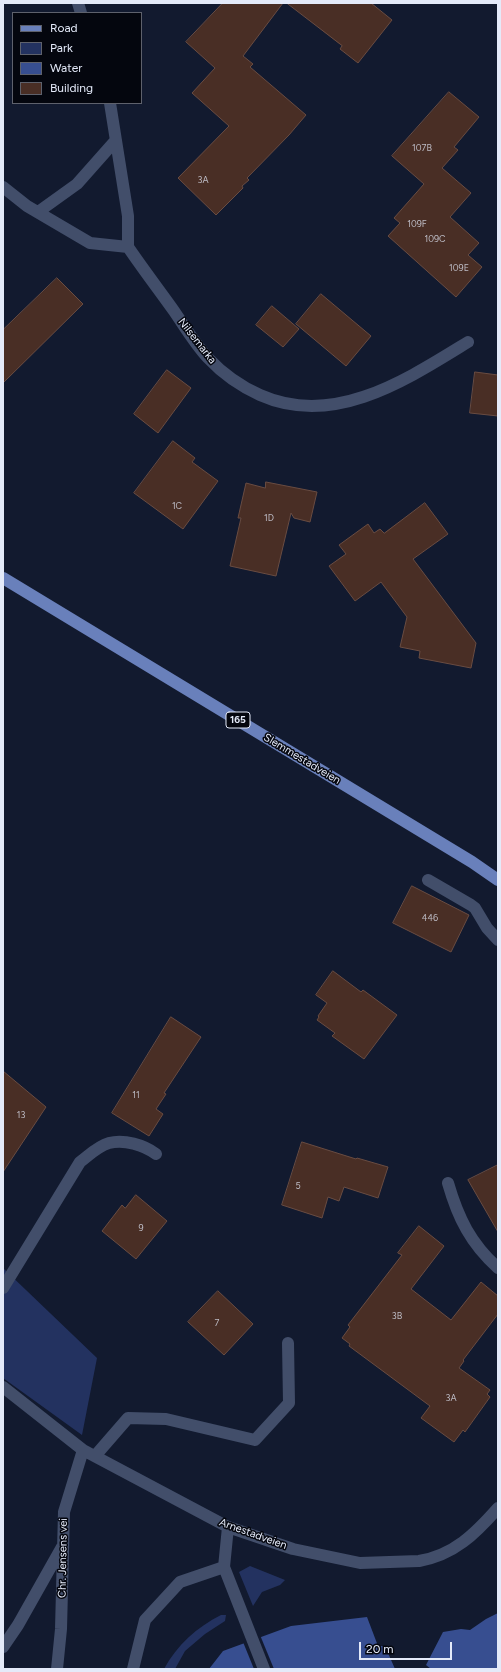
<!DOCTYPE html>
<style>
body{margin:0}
#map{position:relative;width:501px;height:1672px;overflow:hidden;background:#121a2f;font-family:Figtree,sans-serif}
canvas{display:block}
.frame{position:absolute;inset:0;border:4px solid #e4eaf9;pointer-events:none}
.legend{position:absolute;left:12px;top:12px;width:130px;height:92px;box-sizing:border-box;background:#04060e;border:1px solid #5e616c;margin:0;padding:5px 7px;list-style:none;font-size:12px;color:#e4eaf9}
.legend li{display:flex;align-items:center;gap:8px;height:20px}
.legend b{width:20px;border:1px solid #5e616c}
.scale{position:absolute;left:359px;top:1642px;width:93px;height:18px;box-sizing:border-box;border:2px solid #e4eaf9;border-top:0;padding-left:5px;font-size:12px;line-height:14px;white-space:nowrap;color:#e4eaf9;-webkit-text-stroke:3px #04060e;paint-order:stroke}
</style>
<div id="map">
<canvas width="501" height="1672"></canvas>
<div class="frame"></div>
<ul class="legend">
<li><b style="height:5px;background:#6980bb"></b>Road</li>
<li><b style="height:11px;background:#233260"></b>Park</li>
<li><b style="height:11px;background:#374e90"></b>Water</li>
<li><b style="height:11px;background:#492e25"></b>Building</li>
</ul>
<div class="scale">20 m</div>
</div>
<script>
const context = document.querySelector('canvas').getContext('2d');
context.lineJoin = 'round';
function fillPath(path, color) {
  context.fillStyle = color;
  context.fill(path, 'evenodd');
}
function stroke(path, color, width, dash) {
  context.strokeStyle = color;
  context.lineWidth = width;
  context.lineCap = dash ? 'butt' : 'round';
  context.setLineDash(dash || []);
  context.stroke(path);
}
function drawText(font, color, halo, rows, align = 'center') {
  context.font = font + ' Figtree,sans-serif';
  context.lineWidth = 3;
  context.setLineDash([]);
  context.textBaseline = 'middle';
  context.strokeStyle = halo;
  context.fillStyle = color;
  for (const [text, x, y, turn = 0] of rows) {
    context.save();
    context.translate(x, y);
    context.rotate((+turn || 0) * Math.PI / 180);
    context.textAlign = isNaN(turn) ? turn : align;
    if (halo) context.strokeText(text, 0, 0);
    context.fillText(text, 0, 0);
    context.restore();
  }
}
fillPath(new Path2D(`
 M 3,1268 L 97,1358 L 82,1435 L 3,1378 Z
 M 250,1566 L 285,1580 L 280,1585 L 262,1592 L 253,1606 L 239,1572 Z
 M 221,1615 L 226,1615 L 225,1621 L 205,1634 L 185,1651 L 175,1669 L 164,1669 C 177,1645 197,1627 221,1615 Z`), '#233260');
fillPath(new Path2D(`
 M 498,1613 L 498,1669 L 431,1669 L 426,1665 L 443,1632 L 461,1629 L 470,1630 L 486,1619 Z
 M 367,1617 L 378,1646 L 385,1646 L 395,1669 L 209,1669 L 223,1651 L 291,1626 Z`), '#374e90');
fillPath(new Path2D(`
 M 260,1635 L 274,1669 L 254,1669 L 243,1642 Z`), '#121a2f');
const building = new Path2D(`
 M 223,3 L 283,3 L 243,56 L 253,64 L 250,67 L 306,115 L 289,135 L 247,178 L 249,180 L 242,186 L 243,188 L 216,215 L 178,178 L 229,126 L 192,93 L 215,68 L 186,42 Z
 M 287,3 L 371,3 L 392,20 L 358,63 L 340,49 L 342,46 Z
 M 449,92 L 479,117 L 454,147 L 458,150 L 442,168 L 471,193 L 450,217 L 479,243 L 468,255 L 482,267 L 456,297 L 388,236 L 400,223 L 394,218 L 424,184 L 392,156 Z
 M 57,278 L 83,304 L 3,383 L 3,330 Z
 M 321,294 L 371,336 L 346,366 L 296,324 Z
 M 272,306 L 299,329 L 283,347 L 256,325 Z
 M 167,370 L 191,388 L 158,433 L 134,414 Z
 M 475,372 L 498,375 L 498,416 L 470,413 Z
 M 173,441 L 195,458 L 192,462 L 218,481 L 183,529 L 134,493 Z
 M 266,482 L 317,492 L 310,522 L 294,518 L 291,513 L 276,576 L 230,566 L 241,518 L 238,518 L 246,483 L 265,488 Z
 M 425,503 L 448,534 L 413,559 L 476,643 L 471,668 L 419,658 L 420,651 L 400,647 L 407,617 L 381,582 L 355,601 L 329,566 L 346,554 L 339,545 L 368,524 L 374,533 L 380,529 L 384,533 Z
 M 412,886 L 469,915 L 451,952 L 393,923 Z
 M 333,971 L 361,992 L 363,990 L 397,1015 L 364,1059 L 332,1036 L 335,1033 L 317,1020 L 319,1017 L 318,1016 L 327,1003 L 316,995 Z
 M 171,1017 L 201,1037 L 164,1093 L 166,1094 L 156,1109 L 163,1114 L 149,1136 L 112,1113 Z
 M 3,1071 L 46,1107 L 3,1172 Z
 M 302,1142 L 356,1159 L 357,1158 L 388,1167 L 378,1198 L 344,1187 L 339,1201 L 328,1197 L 322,1218 L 282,1205 Z
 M 498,1165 L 498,1232 L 468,1180 Z
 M 136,1195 L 167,1221 L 136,1259 L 102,1231 L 122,1205 L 125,1208 Z
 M 419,1226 L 444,1246 L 411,1289 L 451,1320 L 481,1282 L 498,1296 L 498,1314 L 463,1360 L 464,1361 L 459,1368 L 490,1390 L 487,1394 L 490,1397 L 465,1432 L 463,1430 L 454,1442 L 421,1418 L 430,1406 L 349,1346 L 350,1344 L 342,1338 L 350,1327 L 348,1325 L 402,1255 L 398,1253 Z
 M 218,1291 L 253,1324 L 224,1355 L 188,1322 Z`);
fillPath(building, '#492e25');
stroke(building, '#694c42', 1);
stroke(new Path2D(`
 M 78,3 L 81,13
 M 110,103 L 128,216 L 128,247
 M 3,187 L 27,206 L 90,243 L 128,247 C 143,269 159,290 174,311 C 185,327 195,344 208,358 C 223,374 240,386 260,395 C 334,428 406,380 468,342
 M 38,212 L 77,184 L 116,140
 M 428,880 L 471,905 L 475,908 L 487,928 L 498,940
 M 448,1183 C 458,1218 471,1244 498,1268
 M 3,1288 L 80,1162 C 88,1156 98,1146 109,1143 C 124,1139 144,1145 156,1154
 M 3,1387 L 83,1450 L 228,1527 L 293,1549 L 360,1563 L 419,1561 C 454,1555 475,1534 498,1508
 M 95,1456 L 128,1418 L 166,1419 L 255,1440 L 289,1403 L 288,1343
 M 228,1527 L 224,1567 L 264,1669
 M 3,1647 L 18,1625 L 62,1547
 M 57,1669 L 61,1629 L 64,1512 L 83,1450
 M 133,1669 L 145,1620 L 180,1582 L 224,1567`), '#424e6a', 12);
stroke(new Path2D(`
 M 3,578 L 472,862 L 498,880`), '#6980bb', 12);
drawText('9px', '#bdbbc4', null, [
 ["107B",422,148],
 ["3A",203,180],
 ["109F",417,224],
 ["109C",435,239],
 ["109E",459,268],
 ["1C",177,506],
 ["1D",269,518],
 ["446",430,918],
 ["11",136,1095],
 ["13",21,1115],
 ["5",298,1186],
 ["9",141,1228],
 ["3B",397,1316],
 ["7",217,1323],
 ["3A",451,1398]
]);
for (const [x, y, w] of [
 [238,720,24]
]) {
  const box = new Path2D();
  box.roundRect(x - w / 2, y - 8, w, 16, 3);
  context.fillStyle = '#04060e';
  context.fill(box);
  stroke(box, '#e4eaf9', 1);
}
drawText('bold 10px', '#e4eaf9', null, [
 ["165",238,720]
]);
drawText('11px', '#e4eaf9', '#04060e', [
 ["Nilsemarka",197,341,52],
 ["Slemmestadveien",302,759,31],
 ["Arnestadveien",253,1534,20],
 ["Chr. Jensens vei",63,1558,-89]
]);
</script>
